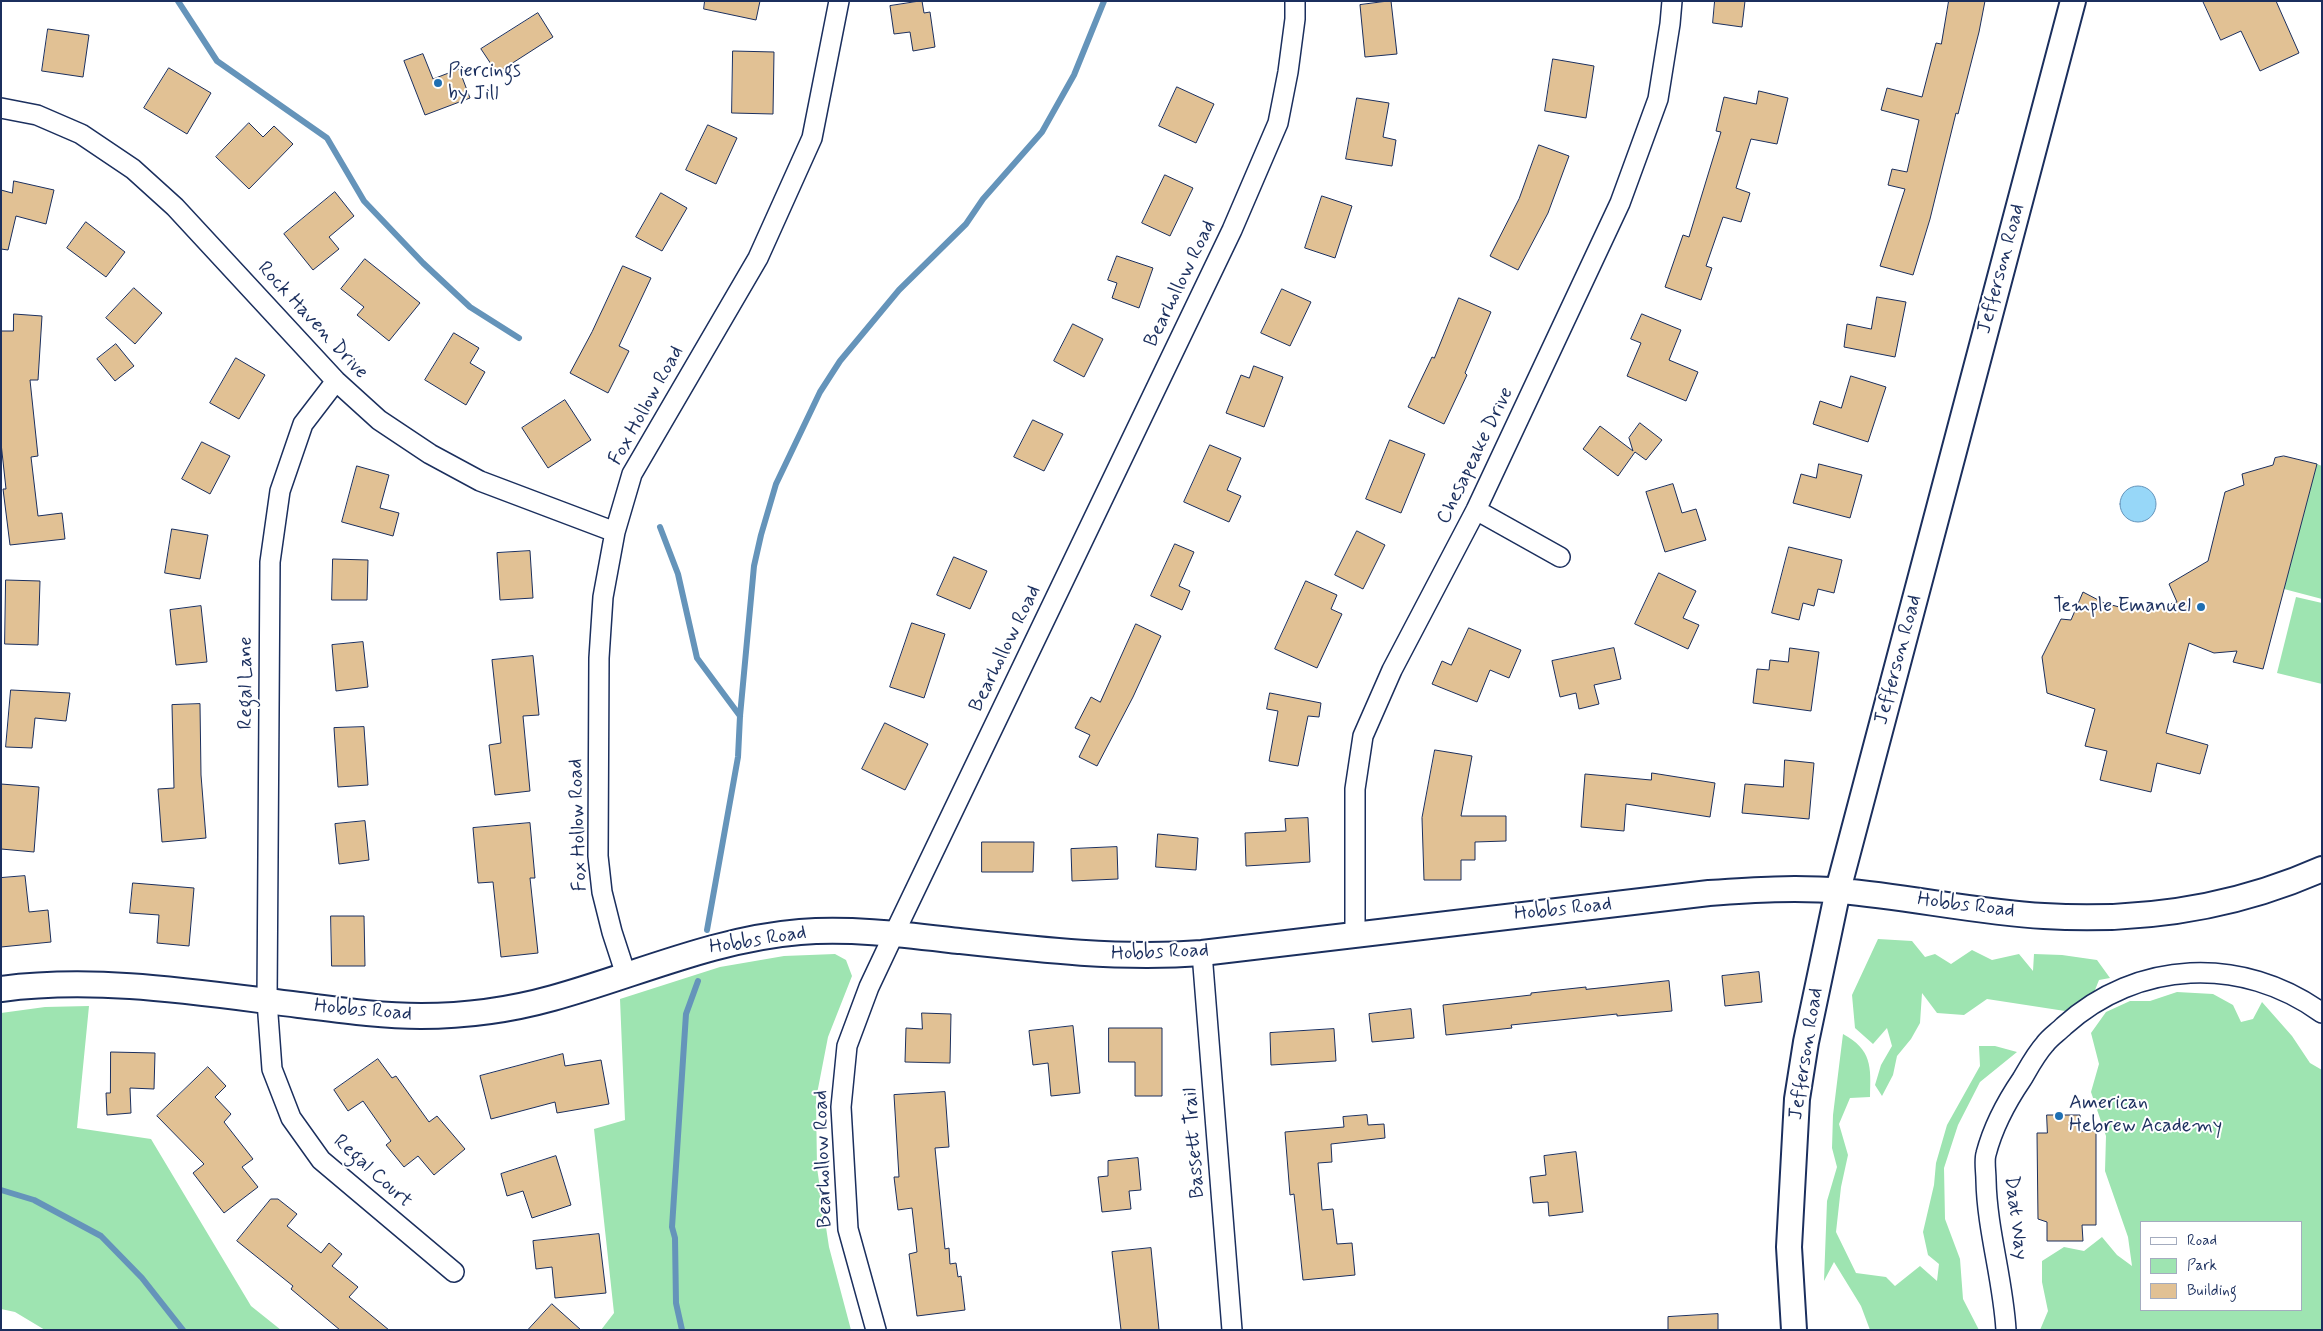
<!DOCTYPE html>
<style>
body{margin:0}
#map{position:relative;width:2323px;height:1331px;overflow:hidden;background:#fff;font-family:Mynerve,sans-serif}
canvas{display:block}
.frame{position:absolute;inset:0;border:2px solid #1b2f5e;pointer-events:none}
.legend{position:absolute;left:2140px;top:1221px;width:162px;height:90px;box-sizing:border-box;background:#fff;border:1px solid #a4acbf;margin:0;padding:6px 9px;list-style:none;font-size:15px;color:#1b2f5e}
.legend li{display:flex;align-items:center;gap:10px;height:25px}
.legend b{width:25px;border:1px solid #a4acbf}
</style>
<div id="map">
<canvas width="2323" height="1331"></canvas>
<div class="frame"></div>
<ul class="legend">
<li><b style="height:6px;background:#fff"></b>Road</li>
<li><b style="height:14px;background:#9ee4b1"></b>Park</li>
<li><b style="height:14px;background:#e1c194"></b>Building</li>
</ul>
</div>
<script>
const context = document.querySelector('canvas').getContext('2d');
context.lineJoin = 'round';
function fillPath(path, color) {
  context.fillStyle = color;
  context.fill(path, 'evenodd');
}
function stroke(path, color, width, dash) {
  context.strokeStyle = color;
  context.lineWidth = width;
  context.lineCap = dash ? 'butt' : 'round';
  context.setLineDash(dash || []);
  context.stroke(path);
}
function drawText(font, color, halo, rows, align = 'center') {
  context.font = font + ' Mynerve,sans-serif';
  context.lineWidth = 4;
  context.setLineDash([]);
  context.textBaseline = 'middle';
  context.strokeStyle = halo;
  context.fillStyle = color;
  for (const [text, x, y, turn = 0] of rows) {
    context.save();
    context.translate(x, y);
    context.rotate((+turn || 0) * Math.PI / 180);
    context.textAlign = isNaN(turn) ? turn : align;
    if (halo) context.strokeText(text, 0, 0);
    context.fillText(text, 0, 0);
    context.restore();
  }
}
fillPath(new Path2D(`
 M 2317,464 L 2322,466 L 2322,599 L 2284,589 Z
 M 2296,597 L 2322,603 L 2322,684 L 2277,673 Z
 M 1878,939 L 1912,941 L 1925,957 L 1935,954 L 1951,964 L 1972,950 L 1992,960 L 2019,954 L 2033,971 L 2034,954 L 2062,955 L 2097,960 L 2110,978 L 2099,980 L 2091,1000 L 2065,1011 L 1987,999 L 1964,1015 L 1937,1013 L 1922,993 L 1920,1023 L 1911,1039 L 1897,1056 L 1893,1075 L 1882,1096 L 1875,1085 L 1881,1065 L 1892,1046 L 1887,1028 L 1873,1044 L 1855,1028 L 1852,995 Z
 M 835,954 L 846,960 L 852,976 L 828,1037 L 816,1099 L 817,1168 L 829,1247 L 851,1330 L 601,1330 L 614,1313 L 594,1129 L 625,1120 L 620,999 L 720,967 L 784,956 Z
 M 2177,992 L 2213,994 L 2233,1005 L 2241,1022 L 2253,1019 L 2262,1002 L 2292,1036 L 2310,1063 L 2322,1070 L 2322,1330 L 2040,1330 L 2048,1311 L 2042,1282 L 2042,1261 L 2064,1247 L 2084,1251 L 2102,1237 L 2117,1255 L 2132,1266 L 2128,1237 L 2105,1171 L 2106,1136 L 2091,1092 L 2099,1064 L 2091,1033 L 2106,1012 L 2130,1001 L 2150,1001 ZM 2302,1222 L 2302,1310 L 2142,1310 L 2142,1222 Z
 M 89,1006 L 77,1128 L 151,1139 L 251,1306 L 281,1330 L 45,1330 L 15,1312 L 1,1309 L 1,1013 L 45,1007 Z
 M 1843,1034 C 1872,1050 1871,1066 1870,1097 L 1850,1098 L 1839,1124 L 1848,1155 L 1841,1187 L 1836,1232 L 1856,1273 L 1886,1277 L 1895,1286 L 1920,1266 L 1937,1281 L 1939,1264 L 1928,1255 L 1923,1232 L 1934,1185 L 1936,1163 L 1947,1125 L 1980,1066 L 1979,1046 L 1995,1046 L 2017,1052 L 1980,1082 L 1958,1125 L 1944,1168 L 1945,1219 L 1960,1259 L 1963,1299 L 1979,1330 L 1870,1330 L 1861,1306 L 1834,1262 L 1824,1281 L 1827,1201 L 1837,1167 L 1832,1148 L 1833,1115 Z`), '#9ee4b1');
const water = new Path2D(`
 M2120 504a18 18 0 1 1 36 0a18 18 0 1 1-36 0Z`);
fillPath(water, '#97d7f8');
stroke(water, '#6594ba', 1);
stroke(new Path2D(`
 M 178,1 L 217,61 L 327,138 L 364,201 L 423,263 L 470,307 L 519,338
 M 660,527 L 678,574 L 697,658 L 740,716
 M 707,930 L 738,757 L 740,716 L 754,566 L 761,535 L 776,484 L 820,392 L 840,361 L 899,290 L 966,224 L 983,199 L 1042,132 L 1074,75 L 1104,1
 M 1,1190 L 34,1200 L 101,1236 L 142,1278 L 183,1330
 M 682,1330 L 676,1303 L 675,1238 L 672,1227 L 686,1014 L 698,981`), '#6594ba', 6);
const building = new Path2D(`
 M 705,1 L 760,1 L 756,20 L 704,9 Z
 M 922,1 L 924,13 L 930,12 L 935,47 L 913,51 L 910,32 L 894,34 L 890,6 Z
 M 1391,1 L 1397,54 L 1365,57 L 1360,5 Z
 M 1715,1 L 1745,1 L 1742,27 L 1713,23 Z
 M 1949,1 L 1985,1 L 1979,32 L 1958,114 L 1956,113 L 1930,219 L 1913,275 L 1880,266 L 1905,189 L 1888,185 L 1892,169 L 1907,172 L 1919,120 L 1881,110 L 1887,88 L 1922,97 L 1936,43 L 1941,44 Z
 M 2203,1 L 2276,1 L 2299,53 L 2260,71 L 2241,31 L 2221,40 Z
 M 538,13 L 553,37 L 497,73 L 481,49 Z
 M 48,29 L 89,35 L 83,77 L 42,71 Z
 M 733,51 L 774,52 L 773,114 L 732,113 Z
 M 423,54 L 433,79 L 459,69 L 470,98 L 425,115 L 404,61 Z
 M 1553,59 L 1594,66 L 1586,118 L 1545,111 Z
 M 169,68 L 211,93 L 187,134 L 144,108 Z
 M 1177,87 L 1214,104 L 1196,143 L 1159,126 Z
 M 1759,91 L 1788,98 L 1777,144 L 1751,139 L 1736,188 L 1750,193 L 1741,222 L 1723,217 L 1706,266 L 1712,268 L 1701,300 L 1665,287 L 1683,235 L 1689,237 L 1721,132 L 1716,131 L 1724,97 L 1756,104 Z
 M 1357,98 L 1389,103 L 1383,137 L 1396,140 L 1392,166 L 1346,159 Z
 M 249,123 L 263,137 L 274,126 L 293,144 L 249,189 L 216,157 Z
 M 708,125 L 737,138 L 716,184 L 686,170 Z
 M 1539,145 L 1569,156 L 1548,213 L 1518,270 L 1490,256 L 1519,199 Z
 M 1165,175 L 1193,188 L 1170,236 L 1142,223 Z
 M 14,181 L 54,190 L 46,224 L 16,216 L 8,250 L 1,249 L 1,190 L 12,193 Z
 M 335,192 L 354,216 L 329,237 L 339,249 L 313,270 L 284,234 Z
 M 661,193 L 687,208 L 662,251 L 636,237 Z
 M 1322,196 L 1352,206 L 1335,258 L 1305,248 Z
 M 86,222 L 125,252 L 106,277 L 67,248 Z
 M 1117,256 L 1153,268 L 1139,308 L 1112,298 L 1117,283 L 1108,280 Z
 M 365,259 L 420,303 L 389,341 L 357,315 L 364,307 L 341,289 Z
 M 623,266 L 651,278 L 619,346 L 629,351 L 608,393 L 570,373 L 592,332 Z
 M 134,288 L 162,313 L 135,344 L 106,318 Z
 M 1282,289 L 1311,302 L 1290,346 L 1261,333 Z
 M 1877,297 L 1906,302 L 1895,357 L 1844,347 L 1847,324 L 1871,329 Z
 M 1459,298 L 1491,312 L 1465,373 L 1467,375 L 1444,424 L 1408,407 L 1432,357 L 1434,358 Z
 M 14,314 L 42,316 L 38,380 L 30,380 L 38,456 L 31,457 L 38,516 L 62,513 L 65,539 L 10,545 L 3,489 L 6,489 L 1,443 L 1,331 L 13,331 Z
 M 1642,314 L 1681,330 L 1669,360 L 1698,372 L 1686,401 L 1627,376 L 1641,343 L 1631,339 Z
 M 1073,324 L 1103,339 L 1084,377 L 1054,361 Z
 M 454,333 L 479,348 L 470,363 L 485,372 L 466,405 L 425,380 Z
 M 116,344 L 134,366 L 115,381 L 97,359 Z
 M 236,358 L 265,375 L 239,419 L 210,403 Z
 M 1254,366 L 1283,377 L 1264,427 L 1226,413 L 1241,375 L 1249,378 Z
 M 1851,376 L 1886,387 L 1868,442 L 1813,424 L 1820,401 L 1841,408 Z
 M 565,400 L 591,440 L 548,468 L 522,428 Z
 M 1033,420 L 1063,434 L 1044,471 L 1014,457 Z
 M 1640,423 L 1662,440 L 1646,460 L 1635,452 L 1618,476 L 1583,449 L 1600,426 L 1633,451 L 1629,438 Z
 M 1390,440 L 1425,454 L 1401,513 L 1366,499 Z
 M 202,442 L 230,456 L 210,494 L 182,479 Z
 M 1210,445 L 1241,458 L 1227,490 L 1241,496 L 1229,522 L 1184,502 Z
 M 2284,456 L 2317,464 L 2263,669 L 2233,662 L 2237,651 L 2214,653 L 2189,643 L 2166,733 L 2208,745 L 2200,774 L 2157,763 L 2151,792 L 2100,780 L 2107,751 L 2085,746 L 2095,709 L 2047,693 L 2042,657 L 2061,619 L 2071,620 L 2083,592 L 2104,603 L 2127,609 L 2155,608 L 2177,602 L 2169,584 L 2208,561 L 2225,492 L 2244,485 L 2242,474 L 2273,465 L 2275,458 Z
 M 1819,464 L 1862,475 L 1850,518 L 1793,503 L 1801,474 L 1816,478 Z
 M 357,466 L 389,475 L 380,508 L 399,513 L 393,536 L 342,522 Z
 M 1673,484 L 1682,513 L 1696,509 L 1706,540 L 1665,552 L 1646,492 Z
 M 172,529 L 208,535 L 200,579 L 165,573 Z
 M 1357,531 L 1385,545 L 1363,589 L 1335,575 Z
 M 1175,544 L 1194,552 L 1179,586 L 1190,591 L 1182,610 L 1151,596 Z
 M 1789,547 L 1842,560 L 1834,593 L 1818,589 L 1814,606 L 1803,603 L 1799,620 L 1772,613 Z
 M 530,551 L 533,598 L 500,600 L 497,553 Z
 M 954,557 L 987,571 L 970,609 L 937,595 Z
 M 333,559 L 368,560 L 367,600 L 332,600 Z
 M 1659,573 L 1696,591 L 1683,618 L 1699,625 L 1688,649 L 1635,624 Z
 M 6,580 L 40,581 L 38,645 L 5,644 Z
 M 1306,581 L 1337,595 L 1331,609 L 1342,614 L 1317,668 L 1275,649 Z
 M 201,606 L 207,662 L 176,665 L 170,610 Z
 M 912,623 L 945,634 L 924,698 L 890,687 Z
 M 1136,624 L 1161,636 L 1133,697 L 1097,766 L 1079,757 L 1090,735 L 1075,728 L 1091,697 L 1100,702 Z
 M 1469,628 L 1521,650 L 1509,678 L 1490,670 L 1477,702 L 1432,684 L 1442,661 L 1451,665 Z
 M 363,642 L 368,687 L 336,691 L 332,645 Z
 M 1614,648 L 1621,679 L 1594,685 L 1599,704 L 1579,709 L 1576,693 L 1560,697 L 1552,661 Z
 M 1790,648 L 1819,652 L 1811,711 L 1753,703 L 1757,669 L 1769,670 L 1770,660 L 1788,662 Z
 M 533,656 L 539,715 L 523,716 L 530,791 L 495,795 L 489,745 L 501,743 L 492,660 Z
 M 11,690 L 70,693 L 66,721 L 35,718 L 32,748 L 6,747 Z
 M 1270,693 L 1321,703 L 1319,717 L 1308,716 L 1298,766 L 1269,761 L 1278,711 L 1267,709 Z
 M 200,704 L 201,775 L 206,838 L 162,842 L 158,789 L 174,788 L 172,705 Z
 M 885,723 L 928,744 L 905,790 L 862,769 Z
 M 364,727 L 368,785 L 338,787 L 334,728 Z
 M 1435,750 L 1472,756 L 1461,816 L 1506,816 L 1506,841 L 1475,842 L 1475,860 L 1461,860 L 1461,880 L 1424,880 L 1422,818 Z
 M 1785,760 L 1814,763 L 1809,819 L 1742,813 L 1745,784 L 1783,787 Z
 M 1652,773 L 1715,783 L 1710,817 L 1626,804 L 1624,831 L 1581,827 L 1585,774 L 1651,780 Z
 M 1,784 L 39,787 L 34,852 L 1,849 Z
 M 1308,818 L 1310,862 L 1246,866 L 1245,833 L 1286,831 L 1285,819 Z
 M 365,821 L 369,860 L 339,864 L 335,824 Z
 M 530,823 L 535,878 L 530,878 L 538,953 L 501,957 L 493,882 L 478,883 L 473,828 Z
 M 1158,834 L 1198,838 L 1196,870 L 1156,867 Z
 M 982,842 L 1034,842 L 1033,872 L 982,872 Z
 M 1117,847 L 1118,879 L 1072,881 L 1071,849 Z
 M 25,876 L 29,912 L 48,910 L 51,942 L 1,947 L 1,878 Z
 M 133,883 L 194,888 L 189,946 L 157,943 L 159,915 L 130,913 Z
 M 331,916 L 364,916 L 365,966 L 332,966 Z
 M 1759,972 L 1762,1002 L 1725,1006 L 1722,976 Z
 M 1669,981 L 1672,1011 L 1617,1016 L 1617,1014 L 1511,1025 L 1512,1028 L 1446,1035 L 1443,1005 L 1531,995 L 1531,993 L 1586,987 L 1586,989 Z
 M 1411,1009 L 1414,1038 L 1372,1042 L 1369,1014 Z
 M 922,1013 L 951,1014 L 950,1063 L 905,1062 L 906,1028 L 922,1029 Z
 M 1073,1026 L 1080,1093 L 1051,1096 L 1048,1063 L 1033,1065 L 1029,1031 Z
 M 1109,1028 L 1162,1028 L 1162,1096 L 1135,1096 L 1135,1062 L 1109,1062 Z
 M 1334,1029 L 1336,1061 L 1271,1065 L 1270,1033 Z
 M 111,1052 L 155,1053 L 154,1089 L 130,1088 L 131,1113 L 107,1115 L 106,1093 L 110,1093 Z
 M 563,1054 L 565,1066 L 601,1060 L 609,1104 L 557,1113 L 555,1102 L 491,1119 L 480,1076 Z
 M 378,1059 L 392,1078 L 396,1076 L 429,1122 L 437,1116 L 465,1149 L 434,1175 L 418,1156 L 404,1167 L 386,1145 L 391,1141 L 363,1101 L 348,1111 L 334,1090 Z
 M 208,1067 L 226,1086 L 215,1097 L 231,1114 L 224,1122 L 253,1159 L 242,1167 L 258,1187 L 224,1213 L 193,1173 L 204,1164 L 157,1116 Z
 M 945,1092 L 949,1147 L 935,1148 L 945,1249 L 949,1248 L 950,1264 L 956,1263 L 958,1277 L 961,1276 L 965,1310 L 917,1316 L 909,1254 L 917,1252 L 912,1208 L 898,1210 L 894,1177 L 899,1177 L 894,1095 Z
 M 1367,1115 L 1368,1125 L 1384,1124 L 1385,1138 L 1331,1144 L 1332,1162 L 1318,1163 L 1322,1210 L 1333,1209 L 1337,1244 L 1352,1243 L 1355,1275 L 1303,1280 L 1294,1194 L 1290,1195 L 1285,1132 L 1344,1127 L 1343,1117 Z
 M 2047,1115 L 2080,1115 L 2081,1131 L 2096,1131 L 2096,1225 L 2082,1225 L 2083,1241 L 2047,1241 L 2047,1222 L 2038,1219 L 2037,1133 L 2047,1133 Z
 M 1576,1152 L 1583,1212 L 1549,1216 L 1548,1202 L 1533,1203 L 1530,1177 L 1546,1175 L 1544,1156 Z
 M 556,1156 L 571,1205 L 532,1218 L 523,1191 L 507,1196 L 501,1174 Z
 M 1138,1158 L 1141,1190 L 1129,1191 L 1131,1209 L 1102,1212 L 1098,1177 L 1108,1176 L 1108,1161 Z
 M 271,1199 L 278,1199 L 297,1214 L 287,1226 L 321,1253 L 329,1243 L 342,1254 L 332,1266 L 358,1287 L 349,1297 L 389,1330 L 340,1330 L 291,1289 L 293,1286 L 237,1241 Z
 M 599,1234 L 606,1293 L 555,1298 L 552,1267 L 536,1269 L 533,1241 Z
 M 1151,1248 L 1159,1330 L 1121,1330 L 1112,1252 Z
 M 552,1304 L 581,1330 L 528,1330 Z
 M 1718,1314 L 1718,1330 L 1668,1330 L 1668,1317 Z`);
fillPath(building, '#e1c194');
stroke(building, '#1b2f5e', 1);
const minor = new Path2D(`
 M 1,108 L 37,115 L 81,134 L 133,169 L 175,207 L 336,381 L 379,420 L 430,454 L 480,481 L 615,532
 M 336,381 L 303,424 L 280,491 L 270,562 L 267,1001 L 272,1069 L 291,1118 L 321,1160 L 454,1272
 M 1476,510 L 1560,557
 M 1355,933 L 1355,789 L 1363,736 L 1392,670 L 1476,510 L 1620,203 L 1658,99 L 1670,24 L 1672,1
 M 1202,953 L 1232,1330
 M 626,975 L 612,932 L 602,892 L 598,856 L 599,658 L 603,597 L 615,532 L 632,474 L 758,258 L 812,138 L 839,1
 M 876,1330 L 848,1229 L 841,1107 L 847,1046 L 869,987 L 894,934 L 1232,230 L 1278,123 L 1288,72 L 1295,19 L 1295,1
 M 2006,1330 C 2003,1279 1987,1230 1986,1180 C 1986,1172 1984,1161 1986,1154 C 1993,1127 2007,1101 2022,1079 C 2029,1067 2036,1054 2045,1044 C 2050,1037 2058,1032 2064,1026 C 2137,960 2242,955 2322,1013`);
const tertiary = new Path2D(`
 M 1,989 C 100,976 201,993 299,1005 C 339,1010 380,1016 421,1016 C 465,1016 510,1010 553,998 C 636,975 714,939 800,932 C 853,928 906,935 959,941 C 1040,950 1120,959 1202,953 L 1709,893 C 1752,890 1797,887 1841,891 C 1909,897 1976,912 2044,916 C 2139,922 2234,908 2322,869
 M 1794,1330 L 1789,1247 L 1797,1099 L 1806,1042 L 1838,890 L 2073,1`);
stroke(minor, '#1b2f5e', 22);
stroke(tertiary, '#1b2f5e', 28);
stroke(minor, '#fff', 19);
stroke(tertiary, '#fff', 24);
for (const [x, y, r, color] of [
 [438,83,5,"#1f6fb2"],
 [2201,607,5,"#1f6fb2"],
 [2059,1116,5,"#1f6fb2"]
]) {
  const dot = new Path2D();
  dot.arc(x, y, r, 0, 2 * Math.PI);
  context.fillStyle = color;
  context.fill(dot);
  stroke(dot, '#fff', 2);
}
drawText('20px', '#1b2f5e', '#fff', [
 ["Piercings",448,72],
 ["by Jill",448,95],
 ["Temple Emanuel",2191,607,"right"],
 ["American",2069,1104],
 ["Hebrew Academy",2069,1127]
], 'left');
drawText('20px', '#1b2f5e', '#fff', [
 ["Jefferson Road",2002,269,-75],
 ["Bearhollow Road",1181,284,-64],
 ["Rock Haven Drive",312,321,47],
 ["Fox Hollow Road",647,406,-61],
 ["Chesapeake Drive",1476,456,-64],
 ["Bearhollow Road",1006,649,-64],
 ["Jefferson Road",1899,660,-75],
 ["Regal Lane",247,683,-90],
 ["Fox Hollow Road",579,825,-92],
 ["Hobbs Road",1966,906,7],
 ["Hobbs Road",1563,910,-6],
 ["Hobbs Road",758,941,-9],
 ["Hobbs Road",1160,953,-2],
 ["Hobbs Road",363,1011,5],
 ["Jefferson Road",1807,1054,-81],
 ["Bassett Trail",1195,1143,-94],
 ["Bearhollow Road",824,1159,-92],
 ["Regal Court",372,1172,42],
 ["Daat Way",2015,1218,83]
]);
</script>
